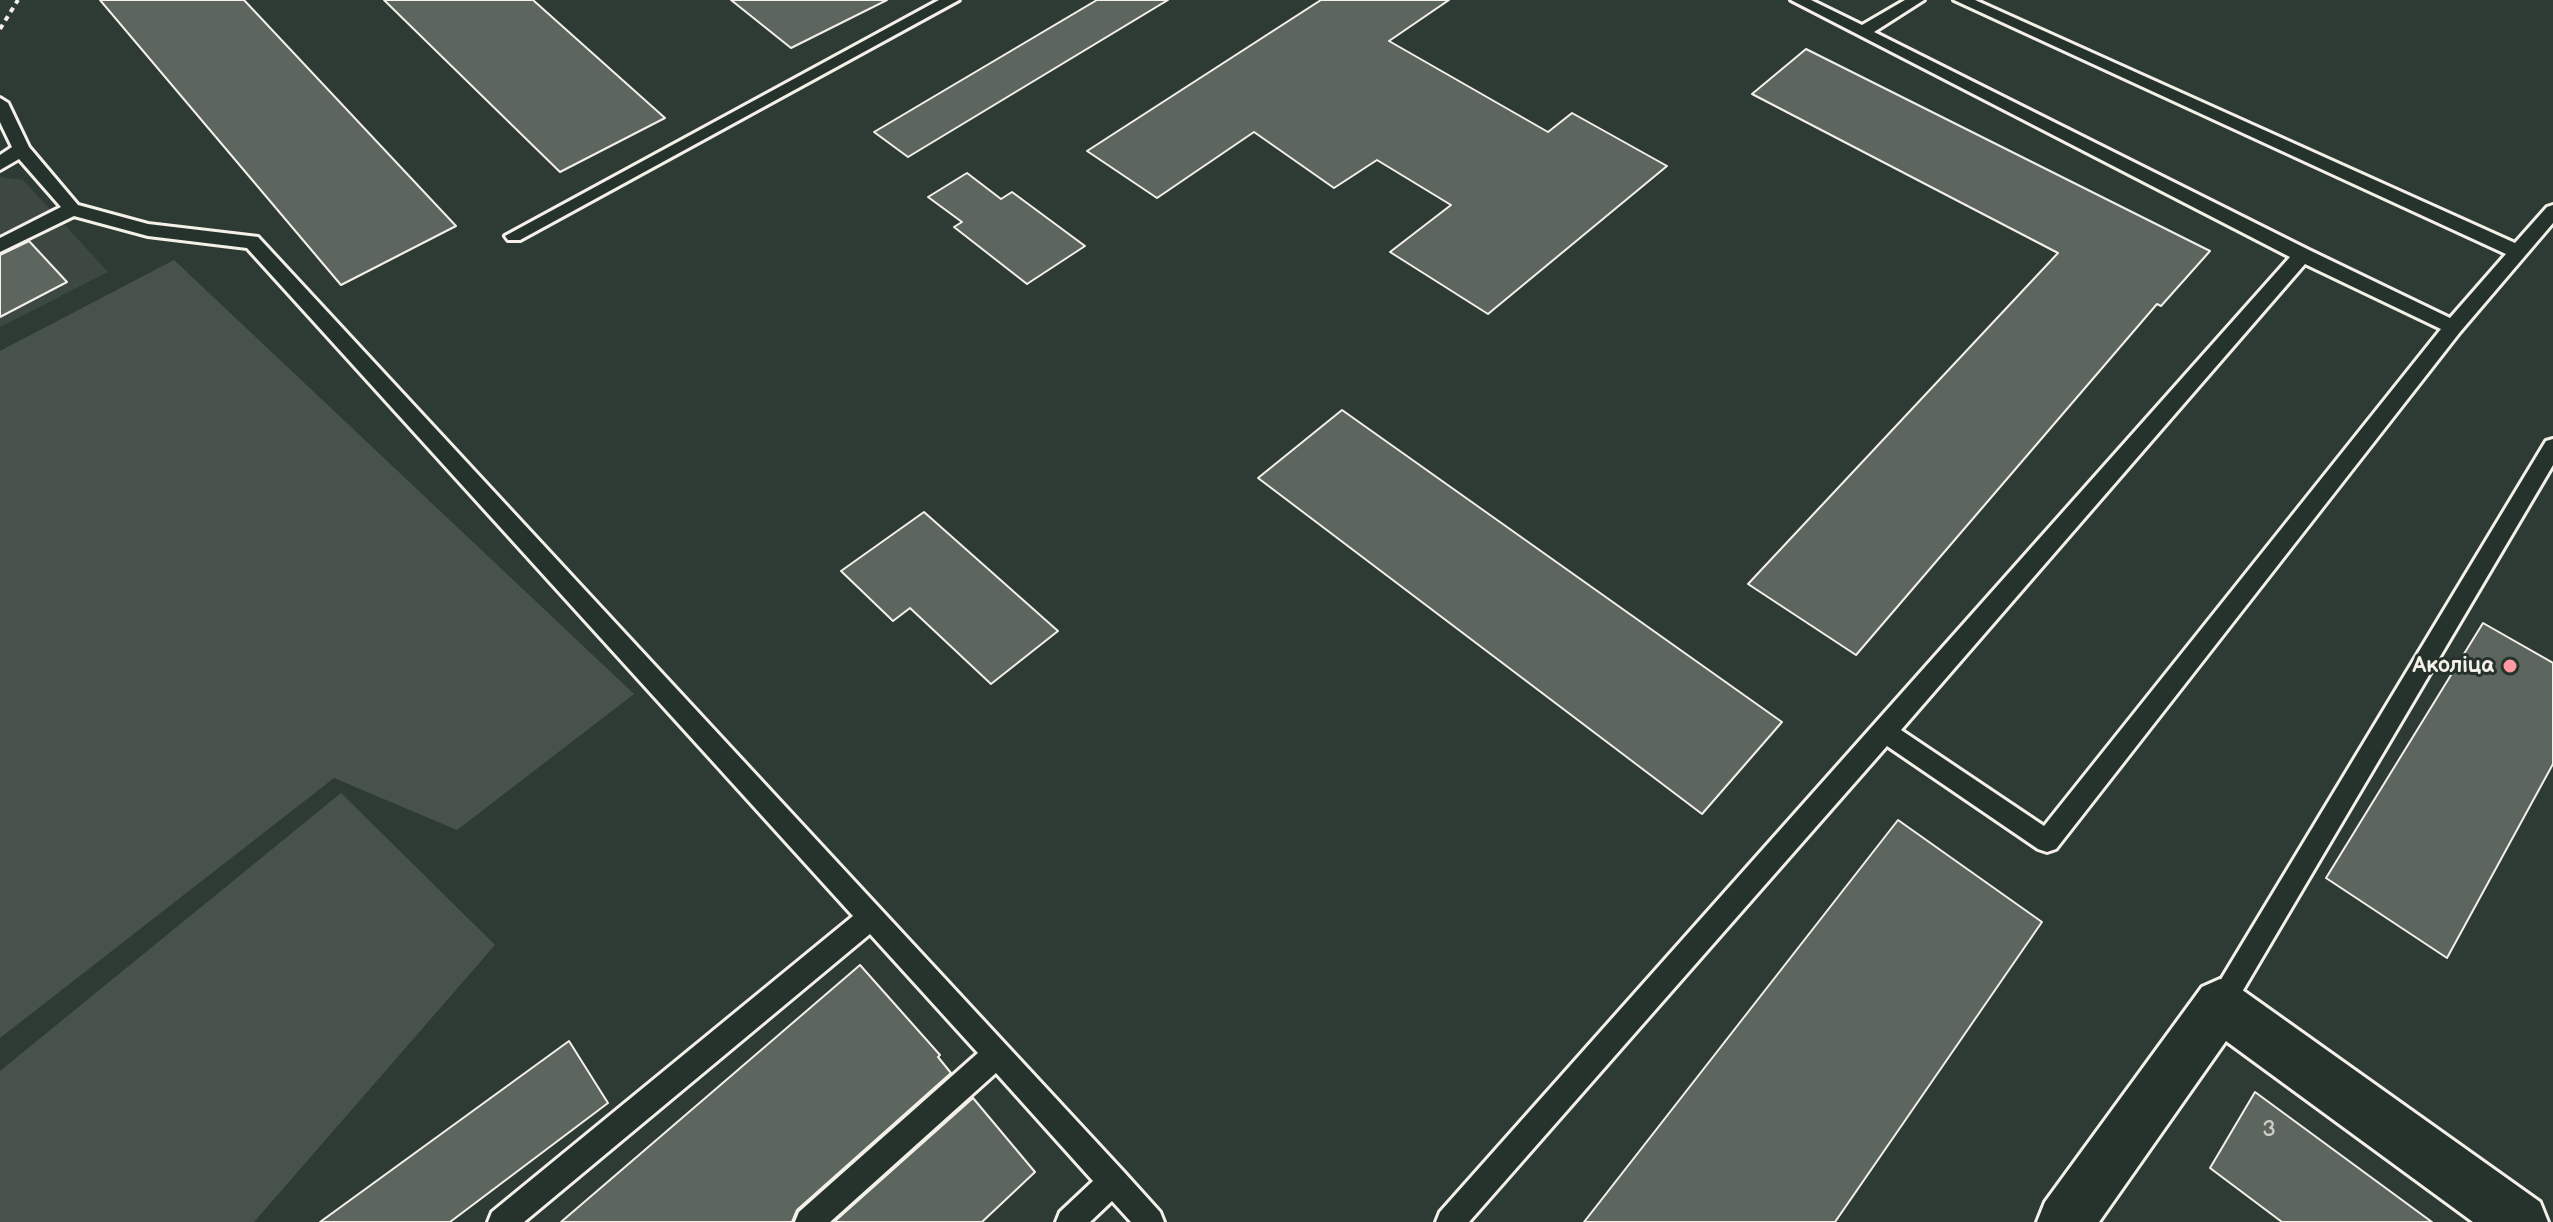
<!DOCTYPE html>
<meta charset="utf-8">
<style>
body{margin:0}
canvas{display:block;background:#2e3b34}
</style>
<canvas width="2553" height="1222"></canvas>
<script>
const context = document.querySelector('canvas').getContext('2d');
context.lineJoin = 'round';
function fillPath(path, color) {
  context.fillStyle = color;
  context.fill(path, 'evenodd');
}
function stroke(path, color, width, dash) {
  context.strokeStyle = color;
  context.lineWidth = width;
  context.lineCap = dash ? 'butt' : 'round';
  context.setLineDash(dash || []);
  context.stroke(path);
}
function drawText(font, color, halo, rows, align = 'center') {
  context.font = font + ' "Balsamiq Sans",sans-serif';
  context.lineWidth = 6;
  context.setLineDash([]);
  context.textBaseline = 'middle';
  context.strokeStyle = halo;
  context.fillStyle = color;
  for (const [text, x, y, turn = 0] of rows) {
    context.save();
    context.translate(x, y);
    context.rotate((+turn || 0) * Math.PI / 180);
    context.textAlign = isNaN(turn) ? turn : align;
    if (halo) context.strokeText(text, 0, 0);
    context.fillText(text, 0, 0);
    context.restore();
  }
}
fillPath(new Path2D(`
 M 0,177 L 23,180 L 108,272 L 0,327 Z`), '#3c4841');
fillPath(new Path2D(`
 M 174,260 L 634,694 L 457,830 L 334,778 L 0,1038 L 0,351 Z
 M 341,793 L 495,945 L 254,1222 L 0,1222 L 0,1071 Z`), '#48524c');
const building = new Path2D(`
 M 100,0 L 244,0 L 456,226 L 341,285 Z
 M 384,0 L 533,0 L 665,118 L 560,172 Z
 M 731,0 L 887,0 L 791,48 Z
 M 1097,0 L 1168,0 L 908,157 L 874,132 Z
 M 1321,0 L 1449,0 L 1389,41 L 1548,132 L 1572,113 L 1667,166 L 1488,314 L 1390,252 L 1451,205 L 1377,160 L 1334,188 L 1254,132 L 1157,198 L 1087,151 Z
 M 1806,49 L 2210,251 L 2161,306 L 2157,304 L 1856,655 L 1748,584 L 2058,253 L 1752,94 Z
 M 967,173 L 1001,199 L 1012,192 L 1085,246 L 1027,284 L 954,227 L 962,222 L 928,197 Z
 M 29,241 L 67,282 L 0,317 L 0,255 Z
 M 1342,410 L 1782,722 L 1702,814 L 1258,478 Z
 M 924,512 L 1058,631 L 991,684 L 910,608 L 893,621 L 841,571 Z
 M 2483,623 L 2553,663 L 2553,764 L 2447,958 L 2326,878 Z
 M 1898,820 L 2042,922 L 1835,1222 L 1584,1222 Z
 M 860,965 L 940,1055 L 938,1057 L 951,1073 L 797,1210 L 792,1222 L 561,1222 Z
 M 569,1041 L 608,1103 L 450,1222 L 320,1222 Z
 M 2255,1092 L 2432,1222 L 2282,1222 L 2210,1168 Z
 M 973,1098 L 1035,1172 L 982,1222 L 834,1222 Z`);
fillPath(building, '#5c655e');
stroke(building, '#f4f1e8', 2);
const service = new Path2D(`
 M 939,0 L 959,0 L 520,240 L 508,240 L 505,236 Z
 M 1791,0 L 1811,0 L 1862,25 L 1905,0 L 1924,0 L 1874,32 L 2309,250 L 2450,318 L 2506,254 L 1954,0 L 1975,0 L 2515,243 L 2547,207 L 2553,205 L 2553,223 L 2460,332 L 2056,849 L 2047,852 L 2038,849 L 1887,746 L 1469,1222 L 1436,1222 L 1440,1212 L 2290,257 ZM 2305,264 L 2441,329 L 2044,826 L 1901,730 Z
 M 0,98 L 8,103 L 29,147 L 78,205 L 148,224 L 258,237 L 1123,1171 L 1160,1212 L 1164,1222 L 1131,1222 L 1112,1201 L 1090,1222 L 1056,1222 L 1060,1212 L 1093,1181 L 996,1073 L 830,1222 L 795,1222 L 799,1212 L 978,1053 L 870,934 L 524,1222 L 488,1222 L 492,1212 L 853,916 L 247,248 L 148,236 L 74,216 L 0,252 L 0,238 L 61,207 L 19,159 L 0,170 L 0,155 L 12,147 L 0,122 Z
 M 2553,439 L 2553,465 L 2229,1014 L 2220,1018 L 2211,1014 L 2207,1005 L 2211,996 L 2546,441 Z`);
const minor = new Path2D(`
 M 2220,979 L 2238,987 L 2540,1202 L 2548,1222 L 2473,1222 L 2226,1041 L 2099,1222 L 2037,1222 L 2045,1202 L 2202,987 Z`);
stroke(service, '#f4f1e8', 6);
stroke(minor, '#f4f1e8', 6);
stroke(new Path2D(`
 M 0,29 L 18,0`), '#f4f1e8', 4, [5, 5]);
fillPath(service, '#26332d');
fillPath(minor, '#26332d');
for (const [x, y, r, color] of [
 [2510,666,8,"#ff9aa2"]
]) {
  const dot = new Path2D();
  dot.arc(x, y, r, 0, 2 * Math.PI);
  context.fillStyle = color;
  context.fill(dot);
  stroke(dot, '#26332d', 3);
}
drawText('bold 22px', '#f4f1e8', '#26332d', [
 ["Аколіца",2494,666]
], 'right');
drawText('22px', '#cecec6', null, [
 ["3",2269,1130]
]);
</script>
